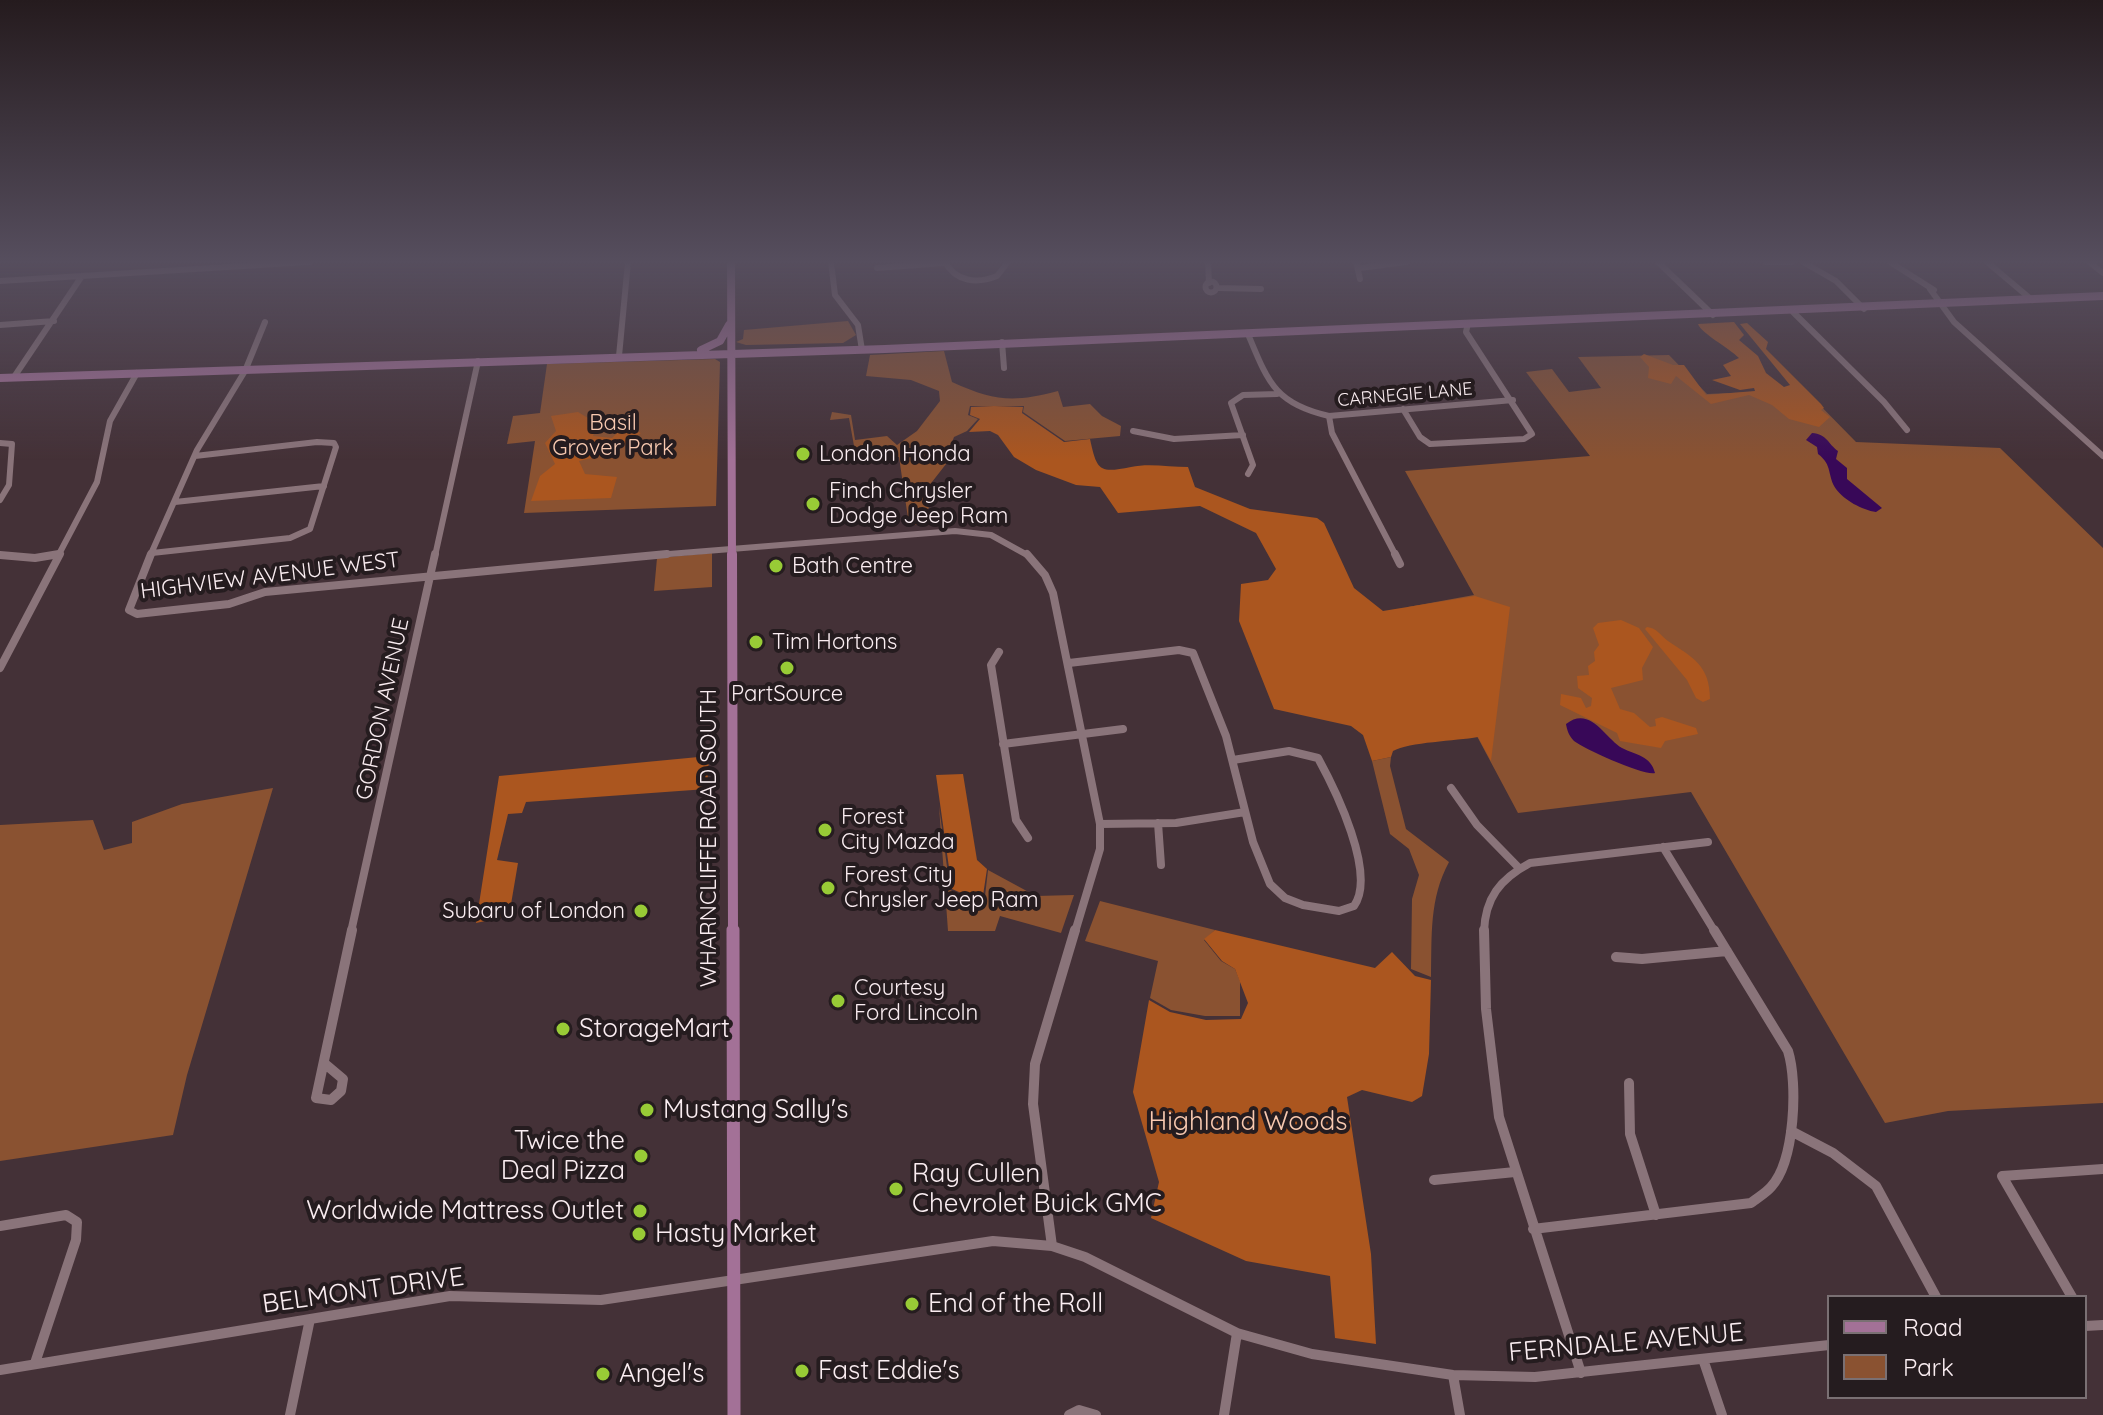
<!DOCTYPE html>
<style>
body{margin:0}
#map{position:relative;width:2103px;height:1415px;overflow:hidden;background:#443137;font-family:Quicksand,sans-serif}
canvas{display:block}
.legend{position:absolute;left:1827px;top:1295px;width:260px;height:104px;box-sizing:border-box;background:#251c1f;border:2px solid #7a7073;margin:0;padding:10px 14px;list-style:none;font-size:24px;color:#faedf1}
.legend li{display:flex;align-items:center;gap:16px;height:40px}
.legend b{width:40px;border:2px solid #7a7073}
</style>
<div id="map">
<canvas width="2103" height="1415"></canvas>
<ul class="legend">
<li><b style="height:10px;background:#a37197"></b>Road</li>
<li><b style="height:22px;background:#8a5231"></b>Park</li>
</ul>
</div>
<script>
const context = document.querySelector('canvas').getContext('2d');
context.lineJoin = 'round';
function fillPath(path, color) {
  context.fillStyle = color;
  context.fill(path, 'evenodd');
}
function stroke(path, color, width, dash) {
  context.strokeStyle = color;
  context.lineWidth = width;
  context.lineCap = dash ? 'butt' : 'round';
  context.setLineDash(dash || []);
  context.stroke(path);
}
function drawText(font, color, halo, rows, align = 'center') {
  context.font = font + ' Quicksand,sans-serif';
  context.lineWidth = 8;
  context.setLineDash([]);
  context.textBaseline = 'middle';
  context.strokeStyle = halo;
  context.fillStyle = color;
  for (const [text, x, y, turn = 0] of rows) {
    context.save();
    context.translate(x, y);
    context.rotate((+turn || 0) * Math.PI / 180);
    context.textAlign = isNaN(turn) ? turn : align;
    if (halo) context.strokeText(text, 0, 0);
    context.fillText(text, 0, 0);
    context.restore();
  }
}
fillPath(new Path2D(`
 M 848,321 L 856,335 L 843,343 L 746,345 L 736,342 L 743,339 L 744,330 Z
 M 944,351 L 952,382 C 994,401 1013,403 1058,391 L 1063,407 L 1090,404 L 1102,416 L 1121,426 L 1120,436 L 1065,441 L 1023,412 L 1024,406 L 970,406 L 968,415 L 978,419 L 967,431 L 954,437 L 948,453 L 950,459 L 921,496 L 930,501 L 925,524 L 909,525 L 899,457 L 856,457 L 849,418 L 830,420 L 832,412 L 851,415 L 855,440 L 887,436 L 897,445 L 917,431 L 940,401 L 939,391 L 911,380 L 866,376 L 870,355 Z
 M 1669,355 L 1707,394 L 1805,390 L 1856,442 L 2000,448 L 2103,548 L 2103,1103 L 1948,1111 L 1885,1123 L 1691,792 L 1518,813 L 1408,607 L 1474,595 L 1405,471 L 1590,456 L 1526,372 L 1552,369 L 1569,392 L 1601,388 L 1578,357 Z
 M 715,359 L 720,362 L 716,506 L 524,513 L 535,441 L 507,444 L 513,416 L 540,413 L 547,364 Z
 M 712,553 L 712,587 L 654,591 L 657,558 Z
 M 1391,757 L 1390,766 L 1406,829 L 1449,862 C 1429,899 1432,936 1431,977 L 1411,969 L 1412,899 L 1419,875 L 1409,849 L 1390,834 L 1372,761 Z
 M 273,788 L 187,1075 L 173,1135 L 0,1161 L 0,825 L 93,820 L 104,850 L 132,843 L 132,822 L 182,804 Z
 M 939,806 L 950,890 L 984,905 L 988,870 L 1036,896 L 1074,895 L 1061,933 L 1000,916 L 995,931 L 948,931 Z
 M 1100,901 L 1215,930 L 1204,940 L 1221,961 L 1235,969 L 1240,981 L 1240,1016 L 1205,1016 L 1171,1010 L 1150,998 L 1158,961 L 1085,941 Z`), '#8a5231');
fillPath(new Path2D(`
 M 1734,322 L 1744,335 L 1739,340 L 1758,356 L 1766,373 L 1784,387 L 1790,385 L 1740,324 L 1747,323 L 1768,342 L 1766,349 L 1821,404 L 1824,408 L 1821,410 L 1830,417 L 1819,427 L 1789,419 L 1772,405 L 1749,395 L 1711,404 L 1676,376 L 1671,384 L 1648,378 L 1649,367 L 1640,357 L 1644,354 L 1673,365 L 1684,365 L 1706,395 L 1755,391 L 1754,388 L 1740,390 L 1712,380 L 1731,376 L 1723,365 L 1739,358 C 1728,347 1702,334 1698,324 Z
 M 994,406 L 1023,407 L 1022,413 L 1064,442 L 1090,439 C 1097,472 1100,473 1131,467 C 1148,463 1170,467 1188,467 L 1195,487 L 1250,509 L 1317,518 L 1324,523 L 1354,588 L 1383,611 L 1475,596 L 1510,607 L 1491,761 L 1478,737 C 1456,741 1409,742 1393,751 L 1391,757 L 1372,761 L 1363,735 L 1351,726 L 1274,709 L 1239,621 L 1241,584 L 1268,580 L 1276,569 L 1256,533 L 1200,506 L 1118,513 L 1100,487 L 1076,485 L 1036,470 L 1014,457 L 998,435 L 990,431 L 969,432 L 980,419 L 970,415 L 971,407 Z
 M 578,412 L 598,424 L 593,436 L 612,438 L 623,427 L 641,433 L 613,453 L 579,461 L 585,474 L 617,477 L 611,498 L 531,501 L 540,476 L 555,464 L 545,443 L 556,431 L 551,416 Z
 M 1621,620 L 1639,628 L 1653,647 L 1642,668 L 1643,680 L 1611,688 L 1620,709 L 1634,713 L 1650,727 L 1656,726 L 1655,719 L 1662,717 L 1696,728 L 1698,734 L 1665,741 L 1661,748 L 1620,741 L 1617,733 L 1560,705 L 1561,694 L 1581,698 L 1586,708 L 1591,706 L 1592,698 L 1578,688 L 1577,676 L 1589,675 L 1588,666 L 1595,661 L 1594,652 L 1599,645 L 1593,628 L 1598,623 Z
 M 1647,627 C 1657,628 1660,635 1668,641 C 1692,657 1710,665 1710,699 L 1703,702 L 1696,698 L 1687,680 L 1645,629 Z
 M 709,756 L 707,789 L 526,802 L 522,813 L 508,814 L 497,860 L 518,863 L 509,916 L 476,923 L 499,776 Z
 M 963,774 L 977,860 L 987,869 L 982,902 L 952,889 L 936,775 Z
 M 1215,930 L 1375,968 L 1392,952 L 1415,976 L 1431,980 L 1429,1054 L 1422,1096 L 1412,1102 L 1362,1090 L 1347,1097 L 1371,1254 L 1376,1344 L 1335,1338 L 1330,1276 L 1246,1261 L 1151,1218 L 1159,1182 L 1133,1092 L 1149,1000 L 1170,1012 L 1206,1020 L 1241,1019 L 1248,1003 L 1235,969 L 1222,961 L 1204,939 Z`), '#ab561f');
fillPath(new Path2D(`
 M 1812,433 C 1827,434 1828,444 1838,451 L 1836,459 L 1847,468 L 1847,479 L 1882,508 L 1876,512 C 1862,510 1844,500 1836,489 C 1827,476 1833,465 1818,454 L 1817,447 L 1806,440 Z
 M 1519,704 L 1566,724 C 1590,705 1605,738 1622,748 C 1636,755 1651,756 1655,773 C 1644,776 1584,749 1574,741 C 1569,736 1567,730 1566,724 Z`), '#380858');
stroke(new Path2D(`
 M 831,262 L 835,295 L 858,325 L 862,350
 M 945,262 C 956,282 977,284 997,276 L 1008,262
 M 1208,262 L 1209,283
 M 1356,262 L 1360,279
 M 1658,262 L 1713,315
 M 1766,262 L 1792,262
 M 1803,262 L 1836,281 L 1864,309
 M 1890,262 L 1934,290
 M 1987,262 L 2032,300
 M 2089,262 L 2103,273
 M 877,268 L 945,263
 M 1360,268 L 1407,262
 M 0,281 L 309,262
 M1205.5 287a5.5 5.5 0 1 1 11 0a5.5 5.5 0 1 1-11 0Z
 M 1219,288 L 1261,289
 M 1930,289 L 1954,322 L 2103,456
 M 1793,312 L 1884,402 L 1907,430
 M 0,325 L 54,321
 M 1248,334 C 1268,382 1275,404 1329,416 L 1513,400
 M 1002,342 L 1004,368
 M 619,356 L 628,262
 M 14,377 L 82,276
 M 1403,409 L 1420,437 L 1430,444 L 1524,439 L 1532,434 L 1466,332 L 1468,323
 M 1329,416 L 1332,433 L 1396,556
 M 1133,431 L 1174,439 L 1243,435
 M 0,443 L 12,444 L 9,485 L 0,500
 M 1248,474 L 1253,465 L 1231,403 L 1243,395 L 1277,394
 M 175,502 L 324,486
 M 152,553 L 290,538 L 310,529 L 336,447 L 334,443 L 317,442 L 195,456
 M 0,555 L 10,556
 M 48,556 L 59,554
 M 58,556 L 97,482 L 110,421 L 137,373
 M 150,556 L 197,450 L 245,371 L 265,322
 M 435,556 L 478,361
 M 644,556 L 955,531 L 991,535 L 1029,556`), '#8a747a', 6);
stroke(new Path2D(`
 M 151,554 L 129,610 L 137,614 L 229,604 L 265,592 L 667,554
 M 1027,554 L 1045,575 L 1053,593 L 1100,824 L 1100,849 L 1075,932
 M 1395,554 L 1400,564
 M 0,555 L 35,558 L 59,554
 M 999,652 L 991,665 L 1016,820 L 1028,838
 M 1069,663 L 1179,650 L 1193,653 L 1226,736 L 1253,842 L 1270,884 L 1285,898 L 1303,905 L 1339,911 L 1354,906 C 1377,874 1335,789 1318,758 L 1289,751 L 1233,760
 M 0,668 L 60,554
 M 1003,744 L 1123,729
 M 1451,788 L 1477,825 L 1519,868
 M 1158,823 L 1161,865
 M 1100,824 L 1176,823 L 1245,812
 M 1663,847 L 1715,932
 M 351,932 L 435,554
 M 1484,932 C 1485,898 1500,879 1530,863 L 1708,842`), '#8a747a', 8);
stroke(new Path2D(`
 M 1484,930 L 1486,1009 L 1499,1117 L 1581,1373
 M 1616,957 L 1642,959 L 1727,951
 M 324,1063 L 343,1079 L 341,1091 L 331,1100 L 316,1098 L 352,930
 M 1629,1083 L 1630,1134 L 1656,1215
 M 1791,1131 L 1833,1153 L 1876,1186 L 1936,1297
 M 1434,1180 L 1515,1172
 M 0,1226 L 66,1215 L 77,1222 L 76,1240 L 35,1363
 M 1533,1229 L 1751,1203 C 1757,1198 1766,1193 1771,1187 C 1795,1161 1798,1083 1788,1051 L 1714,930
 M 1052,1246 L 1033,1104 L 1035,1064 L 1075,930
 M 2072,1297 L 2002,1176 L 2103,1169
 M 2085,1326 L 2103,1325
 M 1703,1359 L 1722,1415
 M 0,1370 L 450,1296 L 601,1300 L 993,1241 L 1052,1246 L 1085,1257 L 1237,1333 L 1312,1354 L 1453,1375 L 1535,1377 L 1829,1345
 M 1453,1375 L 1460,1415
 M 290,1415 L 310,1319
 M 1069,1415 L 1079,1410 L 1096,1415
 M 1224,1415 L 1237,1333`), '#8a747a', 10);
stroke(new Path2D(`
 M 731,262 L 732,556
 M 701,350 L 720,341 L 729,325
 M 0,378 L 885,349 L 2103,296`), '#a37197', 8);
stroke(new Path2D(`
 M 732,554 L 733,932`), '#a37197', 10);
stroke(new Path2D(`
 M 733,930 L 734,1415`), '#a37197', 13);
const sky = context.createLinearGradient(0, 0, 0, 460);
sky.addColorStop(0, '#251b1e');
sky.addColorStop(0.57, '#564e5e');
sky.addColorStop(1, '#564e5e00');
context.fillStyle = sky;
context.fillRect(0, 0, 2103, 460);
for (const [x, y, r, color] of [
 [803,454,8,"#98cb36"],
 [813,504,8,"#98cb36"],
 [776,566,8,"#98cb36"],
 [756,642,8,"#98cb36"],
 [787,668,8,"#98cb36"],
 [825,830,8,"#98cb36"],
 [828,888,8,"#98cb36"],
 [641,911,8,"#98cb36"],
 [838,1001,8,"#98cb36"],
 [563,1029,8,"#98cb36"],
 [647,1110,8,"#98cb36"],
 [641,1156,8,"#98cb36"],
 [896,1189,8,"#98cb36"],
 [640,1211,8,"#98cb36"],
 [639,1234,8,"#98cb36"],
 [912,1304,8,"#98cb36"],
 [802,1371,8,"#98cb36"],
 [603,1374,8,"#98cb36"]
]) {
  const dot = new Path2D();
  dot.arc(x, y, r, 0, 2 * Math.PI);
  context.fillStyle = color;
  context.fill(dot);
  stroke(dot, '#251c1f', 3);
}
drawText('18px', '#faedf1', '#251c1f', [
 ["CARNEGIE LANE",1405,395,-5]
]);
drawText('22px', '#f8c9b0', '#251c1f', [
 ["Basil",613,423],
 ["Grover Park",613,448]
]);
drawText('22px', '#faedf1', '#251c1f', [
 ["London Honda",819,454],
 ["Finch Chrysler",829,491],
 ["Dodge Jeep Ram",829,516],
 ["Bath Centre",792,566],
 ["Tim Hortons",772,642],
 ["PartSource",787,694,"center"],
 ["Forest",841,817],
 ["City Mazda",841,842],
 ["Forest City",844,875],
 ["Chrysler Jeep Ram",844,900],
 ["Subaru of London",625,911,"right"],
 ["Courtesy",854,988],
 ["Ford Lincoln",854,1013]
], 'left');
drawText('22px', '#faedf1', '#251c1f', [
 ["HIGHVIEW AVENUE WEST",270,576,-7],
 ["GORDON AVENUE",383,709,-78],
 ["WHARNCLIFFE ROAD SOUTH",709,838,-90]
]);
drawText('26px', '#faedf1', '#251c1f', [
 ["StorageMart",579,1029],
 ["Mustang Sally's",663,1110],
 ["Twice the",625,1141,"right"],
 ["Deal Pizza",625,1171,"right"],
 ["Ray Cullen",912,1174],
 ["Chevrolet Buick GMC",912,1204],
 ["Worldwide Mattress Outlet",624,1211,"right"],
 ["Hasty Market",655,1234],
 ["End of the Roll",928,1304],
 ["Fast Eddie's",818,1371],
 ["Angel's",619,1374]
], 'left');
drawText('26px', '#f8c9b0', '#251c1f', [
 ["Highland Woods",1248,1122]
]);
drawText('26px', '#faedf1', '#251c1f', [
 ["BELMONT DRIVE",363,1291,-8],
 ["FERNDALE AVENUE",1626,1343,-5]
]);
</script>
